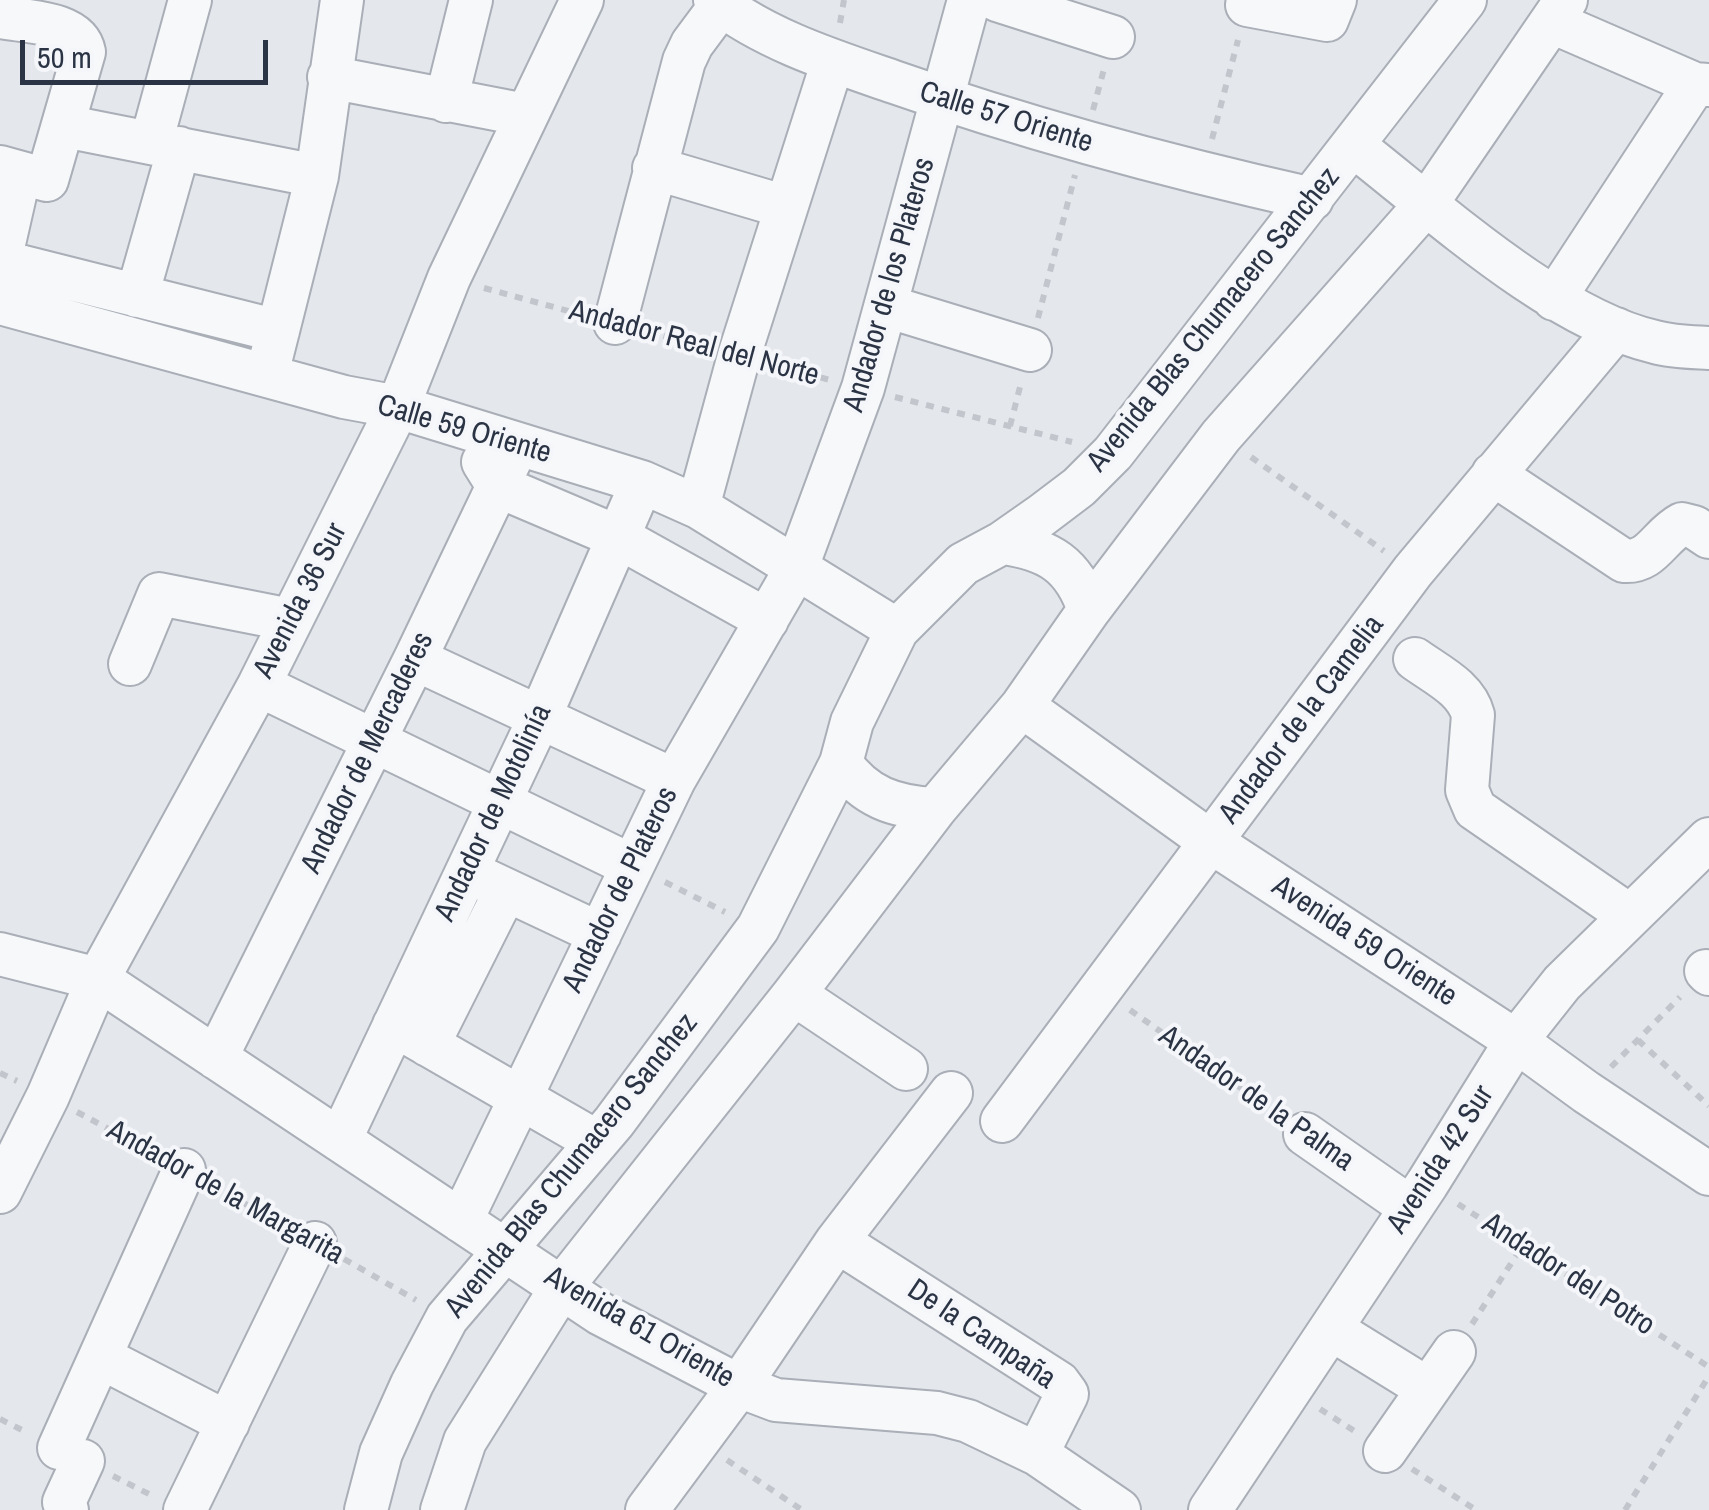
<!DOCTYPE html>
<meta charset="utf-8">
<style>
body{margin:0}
#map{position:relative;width:1709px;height:1510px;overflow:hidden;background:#e4e7ec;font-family:"Archivo Narrow",sans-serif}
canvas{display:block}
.scale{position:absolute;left:20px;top:40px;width:248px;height:45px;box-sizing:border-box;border:5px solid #2b3445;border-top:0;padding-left:12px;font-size:30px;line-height:35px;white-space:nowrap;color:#2b3445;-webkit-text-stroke:8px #f4f6f9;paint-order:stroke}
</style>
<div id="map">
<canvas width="1709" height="1510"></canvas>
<div class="scale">50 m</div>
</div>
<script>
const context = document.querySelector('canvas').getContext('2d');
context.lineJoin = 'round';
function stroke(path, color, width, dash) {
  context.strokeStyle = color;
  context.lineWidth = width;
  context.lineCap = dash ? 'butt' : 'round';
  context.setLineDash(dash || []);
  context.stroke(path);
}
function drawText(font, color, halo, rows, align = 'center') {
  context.font = font + ' "Archivo Narrow",sans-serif';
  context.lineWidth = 8;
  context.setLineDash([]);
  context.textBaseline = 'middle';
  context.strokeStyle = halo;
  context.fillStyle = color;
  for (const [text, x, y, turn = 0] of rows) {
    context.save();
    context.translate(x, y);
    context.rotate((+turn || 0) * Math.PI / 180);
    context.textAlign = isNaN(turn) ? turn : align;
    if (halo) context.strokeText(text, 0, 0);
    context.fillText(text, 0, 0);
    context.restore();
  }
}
const minor = new Path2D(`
 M 715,0 C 766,40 833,61 894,82 C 1031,130 1170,167 1312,199
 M 997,0 L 1113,37
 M 1247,5 L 1327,20 L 1335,0
 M 0,17 C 26,22 78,21 84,52 L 47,180 L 0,167
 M 1552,22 L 1695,84 L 1709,85
 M 329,77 L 526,115
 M 446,101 L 471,0
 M 64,126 L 317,176
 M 151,143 L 190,0
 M 1354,146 C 1436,210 1554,319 1655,342 C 1673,347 1691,347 1709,348
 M 654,168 L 786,207
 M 0,261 L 278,331
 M 0,261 L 20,173
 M 137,296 L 179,148
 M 1554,299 L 1695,84
 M 0,303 L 344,397 L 398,407 L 642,482 L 698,507 L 897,630
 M 886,306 L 1030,350
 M 615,323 L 684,61 L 692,44 L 721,5
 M 267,374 L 317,176 L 342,0
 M 483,462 L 498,486 L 618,537 L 767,620
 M 1493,474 L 1624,561 C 1652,563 1659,536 1682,524 L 1694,527 L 1709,537
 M 698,507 L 739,356 L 833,61
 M 1002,543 C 1049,549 1074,565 1089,610
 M 415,659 L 674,780
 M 1415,659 C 1437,675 1466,688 1473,715 L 1467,790 L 1475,809 L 1630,916
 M 130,664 L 159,594 L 291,620
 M 259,685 L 632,866
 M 1022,706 L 1211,842 L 1516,1041 L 1586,1092 L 1709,1174
 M 841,763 C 865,797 894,807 935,809
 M 481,878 L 600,934
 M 0,954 L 98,979 L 601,1314 L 739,1386 L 776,1400 L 937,1413 L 968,1421 L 1037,1454 L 1119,1510
 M 1706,971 L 1709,974
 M 794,994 L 906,1069
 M 394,1025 L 597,1142
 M 428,1045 L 506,890
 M 216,1058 L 415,659 L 517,446
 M 1002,1121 L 1413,571 L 1616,329
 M 1305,1134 L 1411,1208
 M 340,1140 L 539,719 L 642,482
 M 0,1192 L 48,1096 L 98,979 L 259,685 L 398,407 L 449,278 L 582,0
 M 461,1221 L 674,780 L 797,567 L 863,388 L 969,0
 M 837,1241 L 1059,1383 L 1067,1394 L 1037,1454
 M 1331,1329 L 1428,1389
 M 100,1357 L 228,1423
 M 59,1448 L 184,1170
 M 1385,1451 L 1454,1352
 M 67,1510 L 64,1502 L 83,1461
 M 185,1510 L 315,1243
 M 366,1510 L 381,1453 L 412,1384 L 447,1318 L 614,1122 L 758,928 L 841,763 L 852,722 L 897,630 L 963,564 L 1002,543 L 1042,515 L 1079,487 L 1113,453 L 1465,0
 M 442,1510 L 465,1441 L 561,1288 L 794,994 L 935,809 L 1022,706 L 1089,610 L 1221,436 L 1427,203 L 1566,0
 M 647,1510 L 739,1386 L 837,1241 L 951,1093
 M 1210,1510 L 1427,1184 L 1516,1041 L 1562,983 L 1709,839`);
stroke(minor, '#a9aeb7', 46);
stroke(new Path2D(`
 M 840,23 L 844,0
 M 1093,110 L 1104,69
 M 1212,139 L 1238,40
 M 484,288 L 583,315
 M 1038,318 L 1075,175
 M 648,332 L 704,347
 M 774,365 L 830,380
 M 895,397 L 1072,442
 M 1010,426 L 1021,383
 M 1251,457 L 1384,551
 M 665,882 L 725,912
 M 1130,1010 L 1279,1115
 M 1638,1040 L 1709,1106
 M 1611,1067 L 1680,997
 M 0,1073 L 17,1081
 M 77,1112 L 154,1153
 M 213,1186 L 285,1226
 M 1458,1204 L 1709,1367
 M 344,1259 L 416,1300
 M 1472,1324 L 1523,1245
 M 1320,1409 L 1356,1432
 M 0,1419 L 26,1432
 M 727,1460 L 802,1510
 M 1412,1469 L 1476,1510
 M 113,1476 L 155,1497
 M 1625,1510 L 1709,1376`), '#c2c5cb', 6, [8, 8]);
stroke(minor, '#f7f8fa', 42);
drawText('30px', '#2b3445', '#f4f6f9', [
 ["Calle 57 Oriente",1006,118,17],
 ["Andador de los Plateros",890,285,-74],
 ["Avenida Blas Chumacero Sanchez",1214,320,-51],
 ["Andador Real del Norte",694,344,15],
 ["Calle 59 Oriente",464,430,16],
 ["Avenida 36 Sur",301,601,-63],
 ["Andador de la Camelia",1302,720,-53],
 ["Andador de Mercaderes",368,753,-64],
 ["Andador de Motolinía",494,813,-65],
 ["Andador de Plateros",621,890,-64],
 ["Avenida 59 Oriente",1364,942,33],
 ["Andador de la Palma",1256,1099,35],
 ["Avenida 42 Sur",1441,1160,-57],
 ["Avenida Blas Chumacero Sanchez",572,1166,-51],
 ["Andador de la Margarita",225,1193,29],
 ["Andador del Potro",1568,1275,33],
 ["Avenida 61 Oriente",639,1328,30],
 ["De la Campaña",981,1335,34]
]);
</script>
